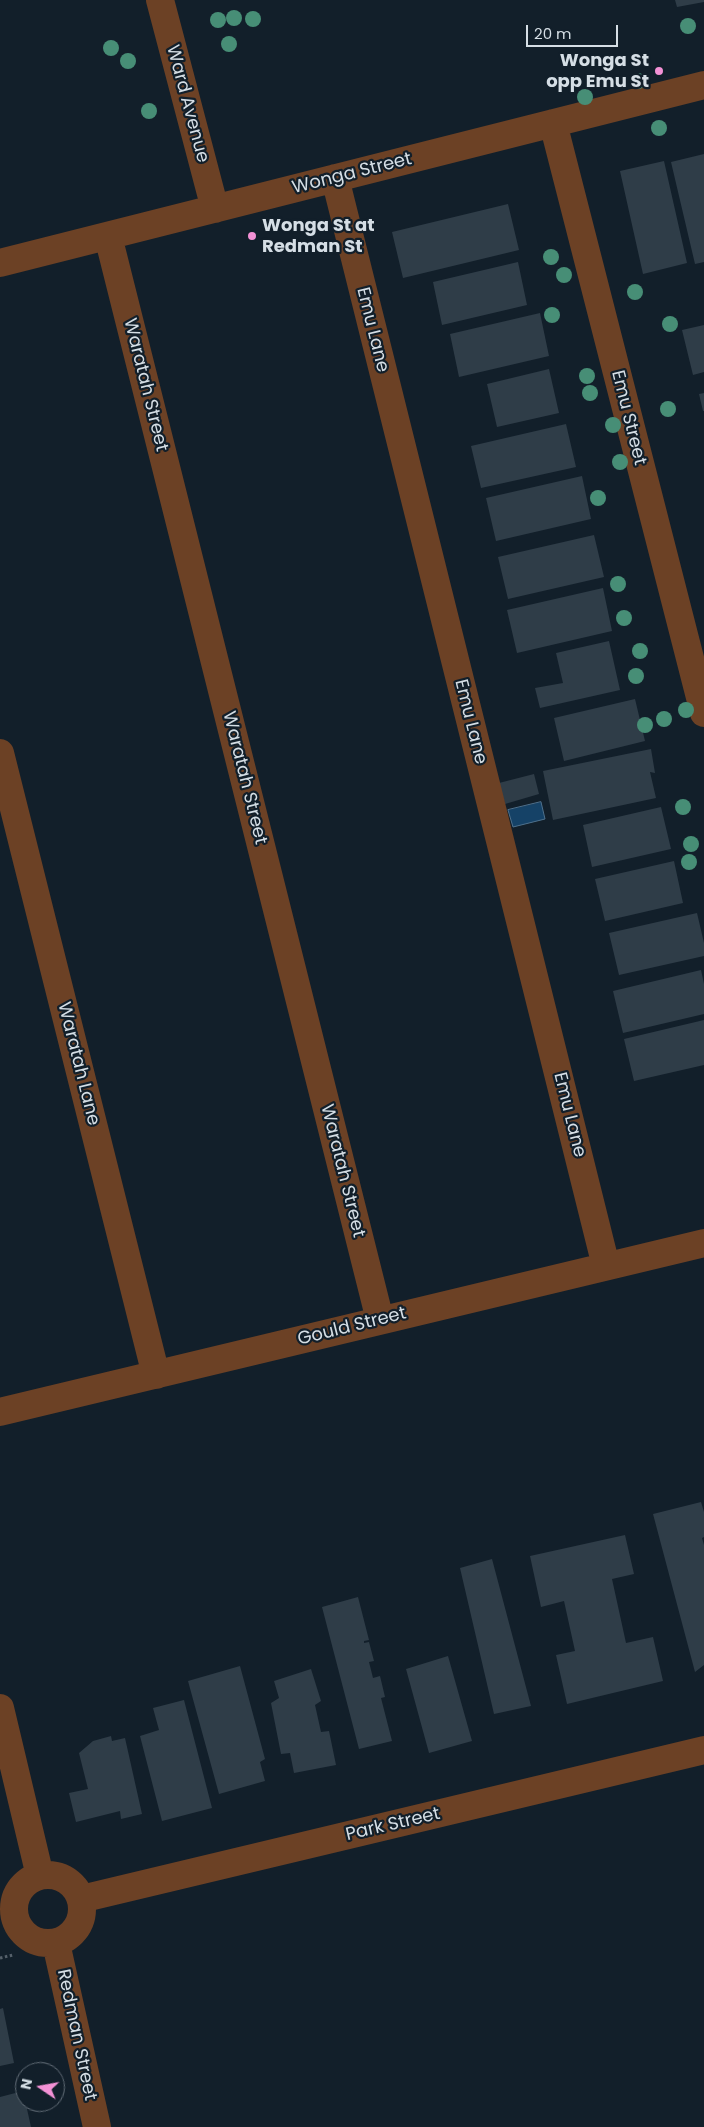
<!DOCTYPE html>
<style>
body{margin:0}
#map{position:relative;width:704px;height:2127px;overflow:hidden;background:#121f2a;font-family:Poppins,sans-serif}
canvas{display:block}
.north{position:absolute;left:15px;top:2062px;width:50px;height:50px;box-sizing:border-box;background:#121f2a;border:1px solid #606b75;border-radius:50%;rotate:282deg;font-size:14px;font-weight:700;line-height:20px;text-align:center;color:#d5dee5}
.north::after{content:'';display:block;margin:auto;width:18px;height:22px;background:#f391d5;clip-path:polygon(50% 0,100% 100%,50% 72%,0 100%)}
.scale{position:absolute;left:526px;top:25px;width:92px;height:22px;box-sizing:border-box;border:2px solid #d5dee5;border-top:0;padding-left:6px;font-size:15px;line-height:18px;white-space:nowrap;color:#d5dee5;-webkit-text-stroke:4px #121f2a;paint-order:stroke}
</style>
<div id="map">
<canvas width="704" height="2127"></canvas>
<div class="north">N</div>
<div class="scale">20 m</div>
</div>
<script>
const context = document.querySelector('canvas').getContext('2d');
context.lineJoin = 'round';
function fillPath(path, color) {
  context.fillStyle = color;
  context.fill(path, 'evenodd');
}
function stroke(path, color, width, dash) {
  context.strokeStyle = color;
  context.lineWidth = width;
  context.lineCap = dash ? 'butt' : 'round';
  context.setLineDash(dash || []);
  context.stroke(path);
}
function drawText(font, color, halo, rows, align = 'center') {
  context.font = font + ' Poppins,sans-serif';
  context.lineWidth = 4.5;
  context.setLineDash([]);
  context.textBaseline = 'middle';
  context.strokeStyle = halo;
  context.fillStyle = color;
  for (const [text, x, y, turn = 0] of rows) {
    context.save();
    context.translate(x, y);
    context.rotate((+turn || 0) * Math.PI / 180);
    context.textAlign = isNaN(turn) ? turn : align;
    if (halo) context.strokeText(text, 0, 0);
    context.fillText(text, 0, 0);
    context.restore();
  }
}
const water = new Path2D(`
 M 541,802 L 545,819 L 513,827 L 508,810 Z`);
fillPath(water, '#154267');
stroke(water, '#4f718d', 1);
fillPath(new Path2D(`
 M 675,0 L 704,0 L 704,2 L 677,7 Z
 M 704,154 L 704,262 L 695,264 L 671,162 Z
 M 664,161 L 687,263 L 643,274 L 620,171 Z
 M 508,204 L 519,250 L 403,278 L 392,232 Z
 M 518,262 L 527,305 L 442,325 L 433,282 Z
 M 540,313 L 549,356 L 459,377 L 450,334 Z
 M 704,325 L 704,372 L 693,375 L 682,330 Z
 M 549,369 L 559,413 L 497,427 L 487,384 Z
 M 704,393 L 704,411 L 703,411 L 699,394 Z
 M 566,424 L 576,467 L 481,488 L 471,446 Z
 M 582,476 L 591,519 L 496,541 L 486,498 Z
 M 594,535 L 604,577 L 508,599 L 498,557 Z
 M 603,588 L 612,631 L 517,653 L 507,610 Z
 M 609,641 L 620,690 L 540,708 L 535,688 L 563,683 L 556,653 Z
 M 635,699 L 645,741 L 564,761 L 554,718 Z
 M 651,749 L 655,773 L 650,772 L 656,798 L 553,820 L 543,771 Z
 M 534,774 L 539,794 L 505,804 L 499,783 Z
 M 661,807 L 671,849 L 592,867 L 583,825 Z
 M 674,861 L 683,903 L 605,921 L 595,879 Z
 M 697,913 L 704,943 L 704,956 L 619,975 L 609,933 Z
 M 701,970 L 704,984 L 704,1014 L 623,1033 L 613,991 Z
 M 704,1020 L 704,1065 L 634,1081 L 624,1039 Z
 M 701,1502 L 704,1512 L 704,1537 L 702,1538 L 704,1545 L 704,1665 L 695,1672 L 653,1514 Z
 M 625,1535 L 634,1574 L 612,1579 L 626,1643 L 653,1637 L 663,1681 L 567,1704 L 556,1655 L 575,1651 L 564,1601 L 541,1607 L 530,1556 Z
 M 492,1559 L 531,1706 L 494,1714 L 460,1568 Z
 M 358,1597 L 369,1640 L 364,1641 L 364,1643 L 369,1642 L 374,1661 L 369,1662 L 373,1678 L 380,1676 L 385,1697 L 381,1698 L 392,1741 L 359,1749 L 322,1607 Z
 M 448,1656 L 472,1741 L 429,1753 L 406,1669 Z
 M 240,1666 L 265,1759 L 260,1762 L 265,1781 L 219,1794 L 188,1681 Z
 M 311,1669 L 321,1701 L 315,1705 L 321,1732 L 329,1731 L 336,1765 L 294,1773 L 290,1753 L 281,1754 L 271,1703 L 279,1698 L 274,1681 Z
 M 184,1700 L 212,1808 L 162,1821 L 140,1736 L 159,1730 L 153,1708 Z
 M 111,1736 L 112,1741 L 125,1738 L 142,1814 L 121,1819 L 120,1811 L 76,1822 L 69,1793 L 88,1789 L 79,1753 L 93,1741 Z
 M 3,2008 L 14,2063 L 0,2066 L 0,2009 Z
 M 23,2091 L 31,2127 L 0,2127 L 0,2097 Z`), '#2f3d48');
stroke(new Path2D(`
 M 0,1958 L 13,1955`), '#55606a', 3, [2.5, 2.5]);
stroke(new Path2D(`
 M 160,0 L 215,209
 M 553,123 L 704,713
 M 335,178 L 606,1266
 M 108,236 L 380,1320
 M 0,263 L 704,85
 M 0,753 L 156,1375
 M 0,1412 L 704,1243
 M 0,1708 L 40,1876
 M14 1909a34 34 0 1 1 68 0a34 34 0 1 1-68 0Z
 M 81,1899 L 704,1750
 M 56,1943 L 97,2127`), '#6c4125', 28);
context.fillStyle = '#478e76';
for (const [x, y] of [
 [234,18],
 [253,19],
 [218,20],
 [688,26],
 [229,44],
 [111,48],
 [128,61],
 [638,81],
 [585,97],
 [149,111],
 [659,128],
 [551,257],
 [564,275],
 [635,292],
 [552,315],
 [670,324],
 [587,376],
 [590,393],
 [668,409],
 [613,425],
 [620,462],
 [598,498],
 [618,584],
 [624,618],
 [640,651],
 [636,676],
 [686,710],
 [664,719],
 [645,725],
 [683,807],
 [691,844],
 [689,862]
]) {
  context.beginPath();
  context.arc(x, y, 8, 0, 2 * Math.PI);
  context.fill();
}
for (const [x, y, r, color] of [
 [659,71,5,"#f391d5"],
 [252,236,5,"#f391d5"]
]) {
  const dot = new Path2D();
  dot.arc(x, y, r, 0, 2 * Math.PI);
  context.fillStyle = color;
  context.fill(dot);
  stroke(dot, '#121f2a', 2);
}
drawText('bold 18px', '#d5dee5', '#121f2a', [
 ["Wonga St",649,61],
 ["opp Emu St",649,82],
 ["Wonga St at",262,226,"left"],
 ["Redman St",262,247,"left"]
], 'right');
drawText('18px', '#d5dee5', '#121f2a', [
 ["Ward Avenue",187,104,75],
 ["Wonga Street",352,174,-14],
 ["Emu Lane",372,330,76],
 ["Waratah Street",145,385,76],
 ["Emu Street",628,418,76],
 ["Emu Lane",470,722,76],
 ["Waratah Street",244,778,76],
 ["Waratah Lane",78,1064,76],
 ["Emu Lane",569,1115,76],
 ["Waratah Street",342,1171,76],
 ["Gould Street",352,1327,-14],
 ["Park Street",393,1825,-13],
 ["Redman Street",76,2035,78]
]);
</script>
